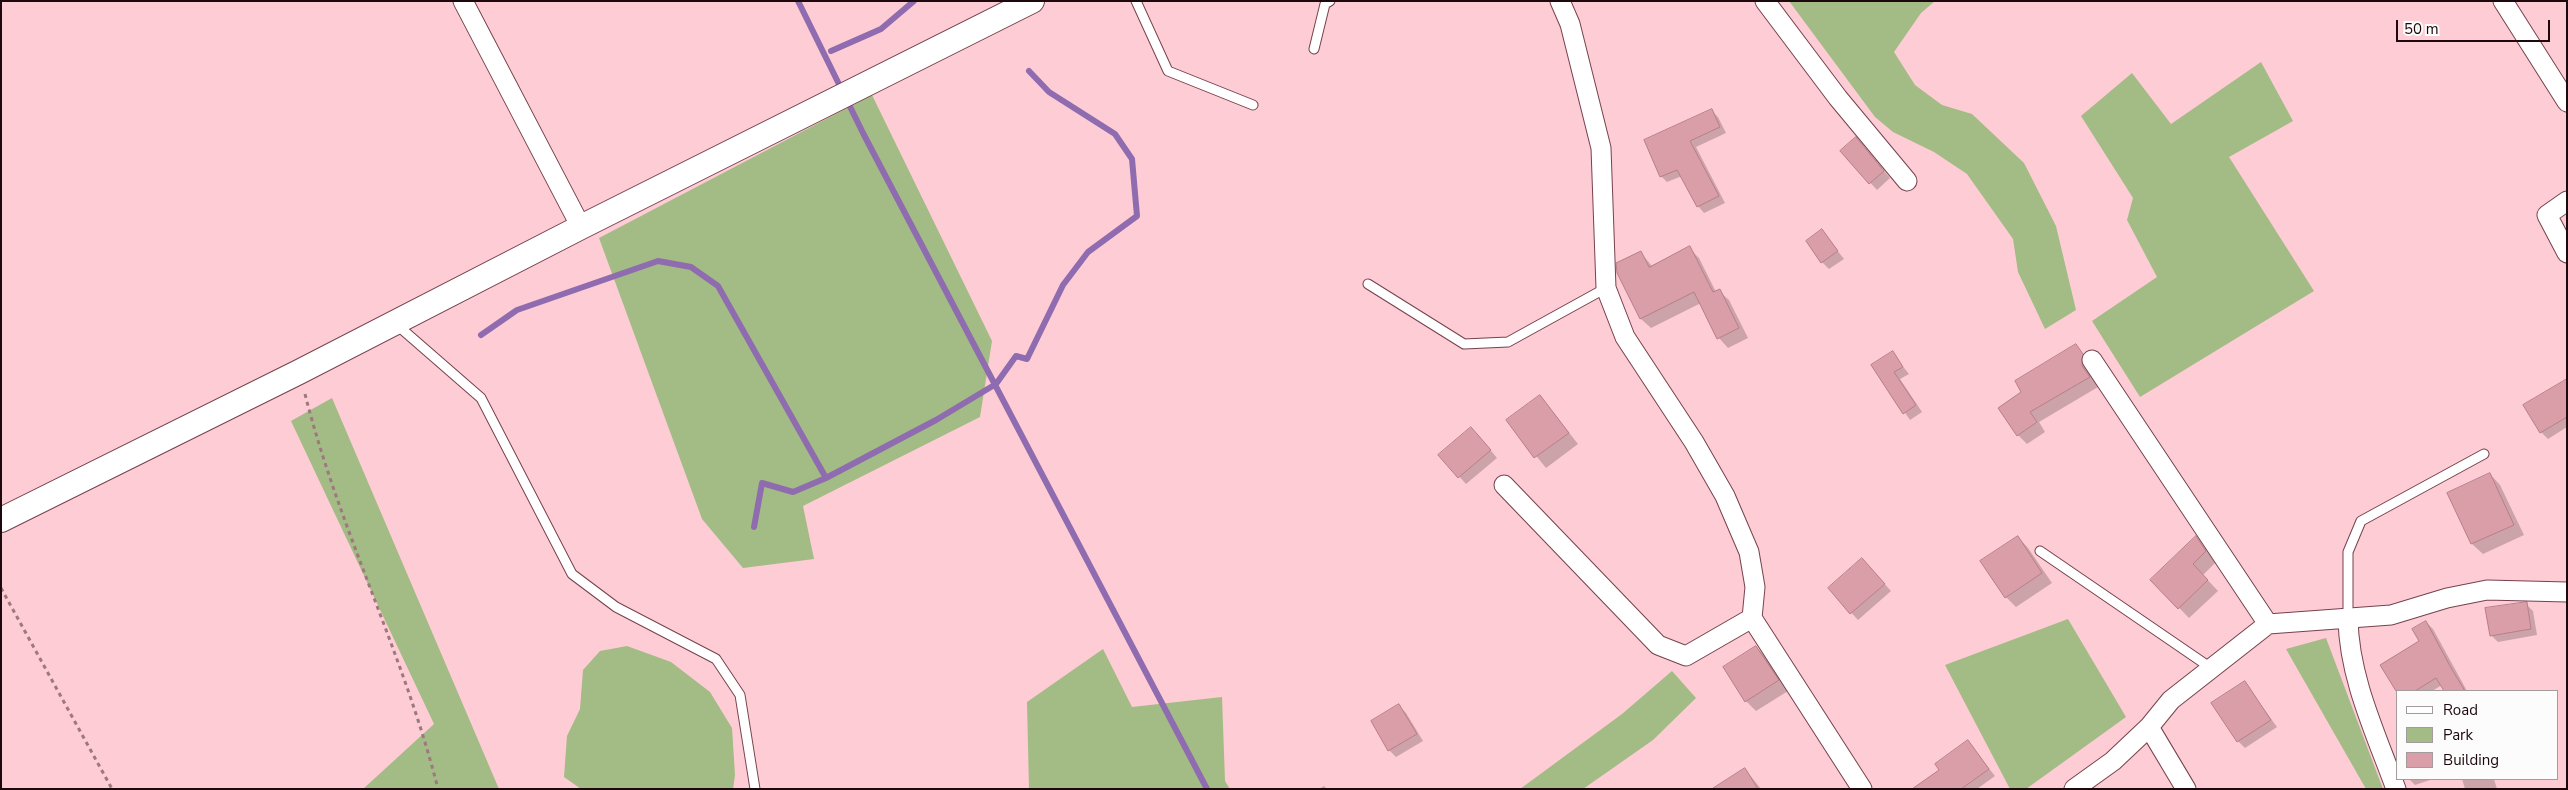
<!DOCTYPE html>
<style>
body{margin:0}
#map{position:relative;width:2568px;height:790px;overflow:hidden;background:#feccd4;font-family:"Nunito Sans",sans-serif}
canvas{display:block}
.frame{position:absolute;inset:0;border:2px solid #1d090d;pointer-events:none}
.legend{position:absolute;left:2396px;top:690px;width:162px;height:90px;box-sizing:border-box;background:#fcfcfc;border:1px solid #a39b9c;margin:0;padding:6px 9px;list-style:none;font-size:15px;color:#1d090d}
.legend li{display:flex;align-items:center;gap:10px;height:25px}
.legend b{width:25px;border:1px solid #a39b9c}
.scale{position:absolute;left:2396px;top:20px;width:154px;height:22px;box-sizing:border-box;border:2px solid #1d090d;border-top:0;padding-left:6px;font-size:15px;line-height:18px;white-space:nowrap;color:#1d090d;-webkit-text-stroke:4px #fcfcfc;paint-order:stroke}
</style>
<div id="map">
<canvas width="2568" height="790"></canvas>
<div class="frame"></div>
<ul class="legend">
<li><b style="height:6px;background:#fff"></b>Road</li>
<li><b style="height:14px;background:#a3bb85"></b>Park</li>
<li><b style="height:14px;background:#d99ea8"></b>Building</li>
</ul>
<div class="scale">50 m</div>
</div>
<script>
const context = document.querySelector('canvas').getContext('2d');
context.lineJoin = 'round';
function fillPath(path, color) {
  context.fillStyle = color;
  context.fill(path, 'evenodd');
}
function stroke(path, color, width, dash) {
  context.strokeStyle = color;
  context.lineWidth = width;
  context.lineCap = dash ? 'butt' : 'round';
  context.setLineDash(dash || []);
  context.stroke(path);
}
fillPath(new Path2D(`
 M 1789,1 L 1935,1 L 1921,13 L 1894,52 L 1915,85 L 1942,105 L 1972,114 L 2024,163 L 2056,226 L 2076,310 L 2045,329 L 2018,272 L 2013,239 L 1967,174 L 1934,152 L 1893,132 L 1875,117 Z
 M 2261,62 L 2293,121 L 2229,157 L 2314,291 L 2140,397 L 2092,321 L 2157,277 L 2127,220 L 2133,198 L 2081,116 L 2132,73 L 2171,124 Z
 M 872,95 L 992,341 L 980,417 L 803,506 L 814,559 L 743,568 L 702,519 L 599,238 Z
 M 332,398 L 499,789 L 363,789 L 434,724 L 291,421 Z
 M 2068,619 L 2126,717 L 2026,789 L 2010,789 L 1945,665 Z
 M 2326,638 L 2383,789 L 2366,789 L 2286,649 Z
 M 627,646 L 671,662 L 710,692 L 732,728 L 735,775 L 733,789 L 581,789 L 564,777 L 567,736 L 580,709 L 583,670 L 600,651 Z
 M 1103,649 L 1132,707 L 1222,697 L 1225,781 L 1230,789 L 1029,789 L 1027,702 Z
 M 1672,671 L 1696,698 L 1653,740 L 1583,789 L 1520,789 L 1622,714 Z`), '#a3bb85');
fillPath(new Path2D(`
 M 1712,111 L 1718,117 L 1726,133 L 1696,147 L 1725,203 L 1704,213 L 1698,206 L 1682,176 L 1667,182 L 1661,176 Z
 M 1862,145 L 1890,178 L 1877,190 L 1841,151 Z
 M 1822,231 L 1844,259 L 1829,269 L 1822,262 Z
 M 1689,248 L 1699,258 L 1716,292 L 1719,291 L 1729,300 L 1748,338 L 1728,348 L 1719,338 L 1701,303 L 1651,328 L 1641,319 L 1641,253 L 1652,266 Z
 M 2076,346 L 2092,365 L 2091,376 L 2098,387 L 2039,422 L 2045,432 L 2027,444 L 2018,435 L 2023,393 Z
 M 1892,353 L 1909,374 L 1900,379 L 1922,412 L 1910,420 L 1873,366 Z
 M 2567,380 L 2567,427 L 2548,439 L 2541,432 Z
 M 1540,396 L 1578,444 L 1546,468 L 1507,420 Z
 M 1478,435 L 1497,458 L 1466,484 L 1440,455 Z
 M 2490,474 L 2500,485 L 2524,535 L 2483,554 L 2472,544 L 2449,493 Z
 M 2018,537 L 2028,548 L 2052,583 L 2016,607 L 2006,597 Z
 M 2196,538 L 2216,562 L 2203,575 L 2218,591 L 2189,618 L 2152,580 Z
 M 1869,567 L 1891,591 L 1858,620 L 1829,588 Z
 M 2526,604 L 2533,611 L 2537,635 L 2498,642 L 2491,635 Z
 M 2426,622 L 2433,629 L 2467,691 L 2446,691 L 2442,685 L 2432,691 L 2398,691 L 2382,666 L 2421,642 Z
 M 1756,647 L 1767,658 L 1788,691 L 1756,711 L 1746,701 Z
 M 2245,683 L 2277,727 L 2245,748 L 2238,741 Z
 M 1399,706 L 1406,713 L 1423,741 L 1396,757 L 1389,750 Z
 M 1968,742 L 1995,776 L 1977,789 L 1915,789 L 1941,770 Z
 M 1745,769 L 1761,789 L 1716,789 Z
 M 2409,779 L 2433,779 L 2415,785 Z
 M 2462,779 L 2494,779 L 2497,789 L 2465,789 Z
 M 1324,786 L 1327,789 L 1319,789 Z`), '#0003');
stroke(new Path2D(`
 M 798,1 L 864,135 L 1207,789
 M 831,51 L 881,29 L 914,1
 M 481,335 L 517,310 L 658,261 L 691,267 L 718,286 L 826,478
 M 754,527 L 762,483 L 793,492 L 826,478 L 936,420 L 996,384 L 1016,356 L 1027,359 L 1063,285 L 1088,252 L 1137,216 L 1132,159 L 1115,134 L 1049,92 L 1029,71`), '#8f6baf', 6);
const building = new Path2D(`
 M 1712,109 L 1720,127 L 1690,141 L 1719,196 L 1697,207 L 1677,170 L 1660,177 L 1644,140 Z
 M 1856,137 L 1884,171 L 1869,184 L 1840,151 Z
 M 1822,229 L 1838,251 L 1821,263 L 1806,241 Z
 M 1690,246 L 1713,292 L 1720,289 L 1739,328 L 1717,339 L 1694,292 L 1640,319 L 1617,273 L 1616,263 L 1641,251 L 1649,267 Z
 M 2076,344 L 2083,354 L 2082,366 L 2090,377 L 2030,412 L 2037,422 L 2017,436 L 1998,408 L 2021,392 L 2015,381 Z
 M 1893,351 L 1903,367 L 1894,372 L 1916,405 L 1903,414 L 1871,365 Z
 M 2567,379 L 2567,417 L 2540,433 L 2523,405 Z
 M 1540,395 L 1569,433 L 1534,458 L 1506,420 Z
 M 1471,427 L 1491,450 L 1458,478 L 1438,455 Z
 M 2490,473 L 2514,525 L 2471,544 L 2447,493 Z
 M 2018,536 L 2042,573 L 2005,598 L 1980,561 Z
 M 2196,536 L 2206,551 L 2193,564 L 2208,580 L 2178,609 L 2150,580 Z
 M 1862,558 L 1885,584 L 1850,614 L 1828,588 Z
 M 2527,602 L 2531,629 L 2490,636 L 2485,608 Z
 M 2426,621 L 2450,666 L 2465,691 L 2444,691 L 2436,678 L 2415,691 L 2396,691 L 2380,665 L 2419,641 L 2412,629 Z
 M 1756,646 L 1779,680 L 1745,702 L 1723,667 Z
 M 2245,681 L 2271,720 L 2237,742 L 2211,703 Z
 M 1399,704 L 1417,734 L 1388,751 L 1371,721 Z
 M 1968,740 L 1989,769 L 1961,789 L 1912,789 L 1939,770 L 1935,764 Z
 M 1745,768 L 1758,789 L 1712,789 Z`);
fillPath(building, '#d99ea8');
stroke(building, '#b77e88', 1);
const service = new Path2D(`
 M 1136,1 L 1168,71 L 1253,105
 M 1314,49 L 1325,4 L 1330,1
 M 1368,284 L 1464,344 L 1508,342 L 1606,288
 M 396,324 L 481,398 L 572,574 L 616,607 L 716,659 L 740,695 L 755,789
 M 2040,551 L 2211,668
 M 2348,619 L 2348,552 L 2361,521 L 2484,454`);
const minor = new Path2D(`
 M 463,1 L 581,227
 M 1765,1 L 1838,98 L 1907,181
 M 2503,1 L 2567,102
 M 2567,201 L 2547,215 L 2567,253
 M 2092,360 L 2268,624
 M 1504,485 L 1658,645 L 1686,656 L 1752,618 L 1755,587 L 1749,552 L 1725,496 L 1694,442 L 1625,337 L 1606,288 L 1601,148 L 1570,24 L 1560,1
 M 1752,618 L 1862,789
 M 2348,619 C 2349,678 2376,734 2396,789
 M 2149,727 L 2186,789
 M 2074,789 L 2113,761 L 2149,727 L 2171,700 L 2268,624 L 2391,615 L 2447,598 L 2487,590 L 2567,592`);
const tertiary = new Path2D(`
 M 1,520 L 299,372 L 581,227 L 1032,1`);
stroke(service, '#75424d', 11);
stroke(minor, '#75424d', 21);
stroke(tertiary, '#75424d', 26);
stroke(new Path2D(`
 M 305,394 C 339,529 404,654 438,789
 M 1,588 L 112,789`), '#9d787e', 3, [4, 4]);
stroke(service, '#fff', 9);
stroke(minor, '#fff', 19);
stroke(tertiary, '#fff', 24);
</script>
